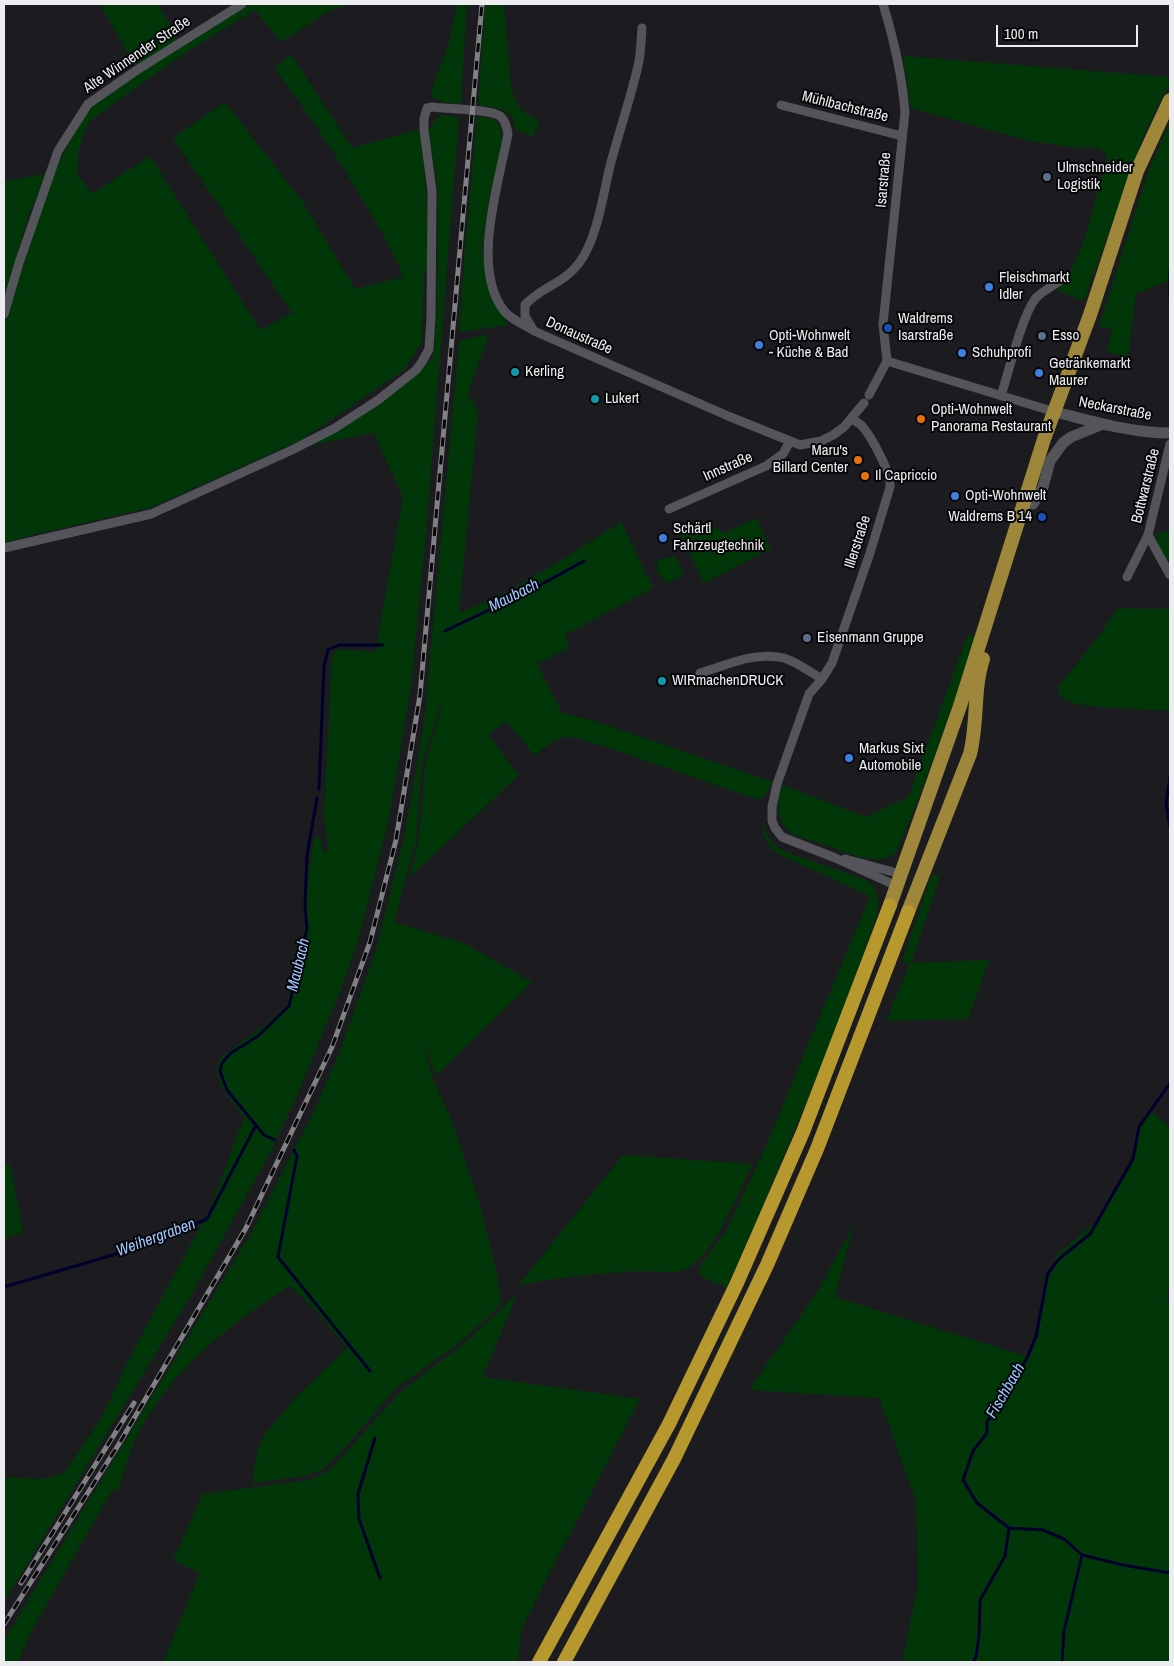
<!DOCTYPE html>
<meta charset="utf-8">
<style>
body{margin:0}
#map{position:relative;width:1174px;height:1666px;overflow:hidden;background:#1c1b20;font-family:"Archivo Narrow",sans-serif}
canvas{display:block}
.frame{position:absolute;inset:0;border:5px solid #ededf1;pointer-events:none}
.scale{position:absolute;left:996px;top:25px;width:142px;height:22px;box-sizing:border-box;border:2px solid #ededf1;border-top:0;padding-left:6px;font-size:15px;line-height:18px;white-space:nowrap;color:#ededf1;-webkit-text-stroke:4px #060608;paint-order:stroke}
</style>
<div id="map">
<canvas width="1174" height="1666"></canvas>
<div class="frame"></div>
<div class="scale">100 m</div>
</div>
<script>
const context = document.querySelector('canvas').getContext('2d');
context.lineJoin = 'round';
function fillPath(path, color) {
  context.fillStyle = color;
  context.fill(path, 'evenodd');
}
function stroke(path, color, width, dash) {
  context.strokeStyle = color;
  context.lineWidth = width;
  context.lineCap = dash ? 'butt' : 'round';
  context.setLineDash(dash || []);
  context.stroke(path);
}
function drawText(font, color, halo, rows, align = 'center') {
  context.font = font + ' "Archivo Narrow",sans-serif';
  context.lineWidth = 4;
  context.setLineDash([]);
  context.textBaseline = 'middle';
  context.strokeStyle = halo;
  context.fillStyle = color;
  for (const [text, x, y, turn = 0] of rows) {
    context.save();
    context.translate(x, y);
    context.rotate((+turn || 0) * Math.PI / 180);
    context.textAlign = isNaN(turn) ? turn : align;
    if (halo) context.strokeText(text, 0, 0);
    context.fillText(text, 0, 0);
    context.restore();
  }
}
fillPath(new Path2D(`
 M 100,4 L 158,4 L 179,42 L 137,70 Z
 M 249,4 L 352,4 L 329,11 L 281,42 L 255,10 L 182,55 L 91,120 C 79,140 79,150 77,174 L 92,194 L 150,156 L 260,330 L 292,313 L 173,138 L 225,102 L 302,201 L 355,289 L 403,277 C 394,253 381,231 368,209 C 340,160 308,114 275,68 L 291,54 L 352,148 L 420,129 L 426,190 L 428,269 L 424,272 L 422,342 L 404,370 L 301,440 L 150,508 L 31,535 L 4,543 L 4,326 L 50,182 L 71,138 L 90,107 L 138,73 Z
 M 457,4 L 467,4 L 461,104 L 441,102 L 432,96 L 431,91 L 449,43 Z
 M 485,4 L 504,4 L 511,86 C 515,106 522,112 539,121 L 533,137 L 515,129 L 512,116 L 500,109 L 478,105 Z
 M 903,56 L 1170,77 L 1170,82 L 1145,132 L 1084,301 L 1056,290 C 1084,264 1096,194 1107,156 L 1099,148 L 1070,147 L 1030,141 L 910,108 L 907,81 Z
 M 440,115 L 459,117 L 426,533 L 411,687 L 388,823 L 359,938 L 340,992 L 298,1093 L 270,1153 L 192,1294 L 4,1602 L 4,1564 L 6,1561 L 4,1561 L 4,1477 L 38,1479 L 52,1477 L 65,1472 L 100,1420 L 134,1349 L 209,1211 L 244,1118 L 221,1086 L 217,1069 L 220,1058 L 268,1023 L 287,1005 L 305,929 L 308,880 L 314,838 L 321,838 L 323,853 L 328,851 L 324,814 L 332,656 L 337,650 L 342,649 L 377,652 L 378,636 L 403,497 L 374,433 L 311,445 L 371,408 L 422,370 L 433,357 L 437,316 L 438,189 L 428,130 L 435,120 Z
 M 477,117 C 497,117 502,122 502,143 L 489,199 L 482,249 L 488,280 L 495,302 L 508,325 L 459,332 L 465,249 Z
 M 1170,121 L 1170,280 L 1136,294 L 1128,357 L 1107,352 L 1112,330 L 1099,326 L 1148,172 Z
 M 47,174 L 29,214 L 4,298 L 4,181 Z
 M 489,334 L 468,394 L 478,412 L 459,613 C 515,592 571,554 621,522 L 653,588 L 565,635 L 569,648 L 537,664 L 562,713 L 595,721 L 773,782 L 762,798 L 756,799 L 603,746 L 573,737 L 565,737 L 556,740 L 534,755 L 507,722 L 488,734 L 519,775 L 410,877 L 419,838 L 425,766 L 442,705 L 440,705 L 422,765 L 416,841 L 394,922 L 466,944 L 532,982 L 436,1076 L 423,1041 L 432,1078 L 450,1116 L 480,1205 L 497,1275 L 501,1304 L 464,1339 L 395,1389 L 345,1448 L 323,1469 L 306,1476 L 252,1483 L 257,1452 L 264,1435 L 297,1396 L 347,1348 L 314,1309 L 290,1286 C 232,1322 176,1366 142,1426 C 132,1442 125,1471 118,1490 L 111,1492 L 31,1632 L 18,1662 L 4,1662 L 4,1640 L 250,1235 L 315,1109 L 339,1053 L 377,947 L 405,833 L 424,724 L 459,341 Z
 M 756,518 L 771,549 L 704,583 L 679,532 L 705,521 L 724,533 Z
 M 1170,531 L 1170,569 L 1157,543 L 1156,533 Z
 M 675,556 L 684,575 L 666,583 L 656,570 L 659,568 L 656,561 L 665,557 L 666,559 Z
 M 1118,608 L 1170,609 L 1170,711 C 1150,709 1080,709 1065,700 C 1060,697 1059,694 1057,688 L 1095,641 Z
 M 968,634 L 978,637 L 918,800 L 896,853 L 887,858 L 877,860 L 859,857 L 792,834 L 782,824 L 778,810 L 779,794 L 782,785 L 866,817 L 908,797 Z
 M 762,823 C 767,836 771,843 783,851 L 867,880 C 878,892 879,896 878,912 C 835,1040 781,1164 727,1288 L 702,1277 L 700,1275 L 699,1267 L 726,1231 L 766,1146 L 870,896 L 778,854 C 768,846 762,838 762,823 Z
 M 932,874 L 940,876 L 911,963 L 989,960 L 968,1019 L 886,1021 L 910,963 L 902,962 Z
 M 1151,1112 L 1170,1127 L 1170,1281 L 1167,1298 L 1170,1304 L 1170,1662 L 902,1662 L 918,1585 L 916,1501 L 879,1398 L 749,1390 L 819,1289 L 854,1224 L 835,1297 L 1029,1357 L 1038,1337 L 1049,1274 L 1051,1274 L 1058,1263 L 1055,1257 L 1094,1223 L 1097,1224 L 1134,1160 L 1139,1127 Z
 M 623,1155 L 752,1164 C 739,1192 714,1256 686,1269 C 674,1275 656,1271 644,1271 C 602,1273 559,1276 518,1286 Z
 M 10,1164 L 23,1232 L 4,1239 L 4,1165 Z
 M 517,1294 L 483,1377 L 640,1399 L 545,1582 L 521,1631 L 518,1662 L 163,1662 L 200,1573 L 173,1560 L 203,1494 L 310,1480 L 327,1471 L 342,1457 L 399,1393 L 467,1341 Z`), '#013708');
stroke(new Path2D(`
 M 1170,270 L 1170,298
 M 445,631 L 535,588 L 584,561
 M 1170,777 L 1166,803 L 1170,827
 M 319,789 L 324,666 L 328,650 L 339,645 L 383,645
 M 275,1140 L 264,1135 L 227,1090 L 220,1071 L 222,1063 L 231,1053 L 258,1036 L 289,1006 L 307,929 L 305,905 L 307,855 L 317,798
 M 294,1150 L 297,1156 L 278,1257 L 370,1371
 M 4,1287 L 140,1247 L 207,1219 L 256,1125
 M 375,1438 L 358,1494 L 359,1519 L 380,1578
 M 1082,1555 L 1123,1565 L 1170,1573
 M 973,1662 L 976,1657 L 979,1636 L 980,1600 L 1005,1556 L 1009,1528
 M 1062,1662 L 1064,1631 L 1082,1555 L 1064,1539 L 1043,1530 L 1009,1528 L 977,1503 L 963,1480 L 973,1451 L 987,1433 L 987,1422 L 1011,1387 L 1028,1356 L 1036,1336 L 1048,1273 L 1059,1259 L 1090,1234 L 1133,1159 L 1139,1127 L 1170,1083`), '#00002d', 3);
stroke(new Path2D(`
 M 883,4 C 894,40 902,75 905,112 L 883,324 L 887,361
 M 642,28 C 641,40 641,54 638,66 C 630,100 619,132 610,166 C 603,195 597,240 579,263 C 564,284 540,287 525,305 L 525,316 L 534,331 L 728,416 L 800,445 L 821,441 L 833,435 L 844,427 L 864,403
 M 781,105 L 902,136
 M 4,314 L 19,263 L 58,151 L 88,104 L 137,70 L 242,4
 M 887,361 L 1055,412
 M 869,395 L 887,361
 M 1001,396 C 1009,371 1021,319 1035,299 C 1041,292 1053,286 1061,280
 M 852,419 C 855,421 859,423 862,426 C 871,436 892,474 890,487 L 870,553 L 832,663 L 822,679 L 809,694 L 777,784 L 772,807 L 772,821 L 775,828 L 782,837 L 833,857 L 897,886
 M 669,509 L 766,466 L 783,454 L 790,441
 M 1148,535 L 1170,575
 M 4,548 L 151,514 L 292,450 L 335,428 L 378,400 L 416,370 L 422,362 L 429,349 L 431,318 L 432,191 L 424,130 L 424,119 L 427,108 L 432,107 C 447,109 490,109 500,116 C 506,121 507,128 508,134 C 499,182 470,270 505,312 C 512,320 525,325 534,331
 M 1127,577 L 1148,535 L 1170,444
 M 700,673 C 727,665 755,651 784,658 C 797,662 810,672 822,679
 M 845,859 L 901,874`), '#54545a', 9);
stroke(new Path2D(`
 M 1055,412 C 1092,421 1131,433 1170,433
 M 1033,504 L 1043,487 L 1050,461 L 1063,443 L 1071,437 L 1103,424`), '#54545a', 11);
stroke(new Path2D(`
 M 890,905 L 960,706 L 1044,439 L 1090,315 L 1137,171 L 1170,100
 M 908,912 L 970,754 C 978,723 973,690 983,659`), '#9e873a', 14);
stroke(new Path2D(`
 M 539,1662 L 669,1424 L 737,1283 L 803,1132 L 890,905
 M 564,1662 L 674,1459 L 767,1265 L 817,1149 L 908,912`), '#b6982f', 14);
const rail = new Path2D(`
 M 21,1583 L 134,1403
 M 4,1624 L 119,1444 L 246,1228 L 332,1047 L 370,942 L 396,840 L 420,695 L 482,4`);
stroke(rail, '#818085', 5);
stroke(rail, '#060608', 3, [9]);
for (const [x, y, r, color] of [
 [1047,177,5,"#5c6f8a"],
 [989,287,5,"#3f7fe0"],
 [888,328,5,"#1a4fb4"],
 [1042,336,5,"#5c6f8a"],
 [759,345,5,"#3f7fe0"],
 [962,353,5,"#3f7fe0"],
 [515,372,5,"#0f9aa8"],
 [1039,373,5,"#3f7fe0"],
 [595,399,5,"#0f9aa8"],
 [921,419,5,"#e8710a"],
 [858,460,5,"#e8710a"],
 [865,476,5,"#e8710a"],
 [955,496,5,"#3f7fe0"],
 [1042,517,5,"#1a4fb4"],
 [663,538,5,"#3f7fe0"],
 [807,638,5,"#5c6f8a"],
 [662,681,5,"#0f9aa8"],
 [849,758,5,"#3f7fe0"]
]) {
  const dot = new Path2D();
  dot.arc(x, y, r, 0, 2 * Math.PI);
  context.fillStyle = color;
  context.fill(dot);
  stroke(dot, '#060608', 2);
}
drawText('15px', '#ededf1', '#060608', [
 ["Alte Winnender Straße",137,55,-34],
 ["Mühlbachstraße",845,107,14],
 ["Isarstraße",884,180,-85],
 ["Donaustraße",579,336,24],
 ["Neckarstraße",1115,409,11],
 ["Innstraße",728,467,-24],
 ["Bottwarstraße",1146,486,-76],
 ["Illerstraße",858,542,-72]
]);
drawText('15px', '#ededf1', '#060608', [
 ["Ulmschneider",1057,168],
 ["Logistik",1057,185],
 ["Fleischmarkt",999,278],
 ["Idler",999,295],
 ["Waldrems",898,319],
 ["Isarstraße",898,336],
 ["Opti-Wohnwelt",769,336],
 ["- Küche & Bad",769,353],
 ["Esso",1052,336],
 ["Schuhprofi",972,353],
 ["Getränkemarkt",1049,364],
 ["Maurer",1049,381],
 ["Kerling",525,372],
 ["Lukert",605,399],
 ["Opti-Wohnwelt",931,410],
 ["Panorama Restaurant",931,427],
 ["Maru's",848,451,"right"],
 ["Billard Center",848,468,"right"],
 ["Il Capriccio",875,476],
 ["Opti-Wohnwelt",965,496],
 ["Waldrems B 14",1032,517,"right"],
 ["Schärtl",673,529],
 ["Fahrzeugtechnik",673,546],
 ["Eisenmann Gruppe",817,638],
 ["WIRmachenDRUCK",672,681],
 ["Markus Sixt",859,749],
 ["Automobile",859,766]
], 'left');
drawText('italic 16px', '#9fc5ff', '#060608', [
 ["Maubach",514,596,-27],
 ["Maubach",299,965,-77],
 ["Weihergraben",156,1238,-20],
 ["Fischbach",1006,1391,-60]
]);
</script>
